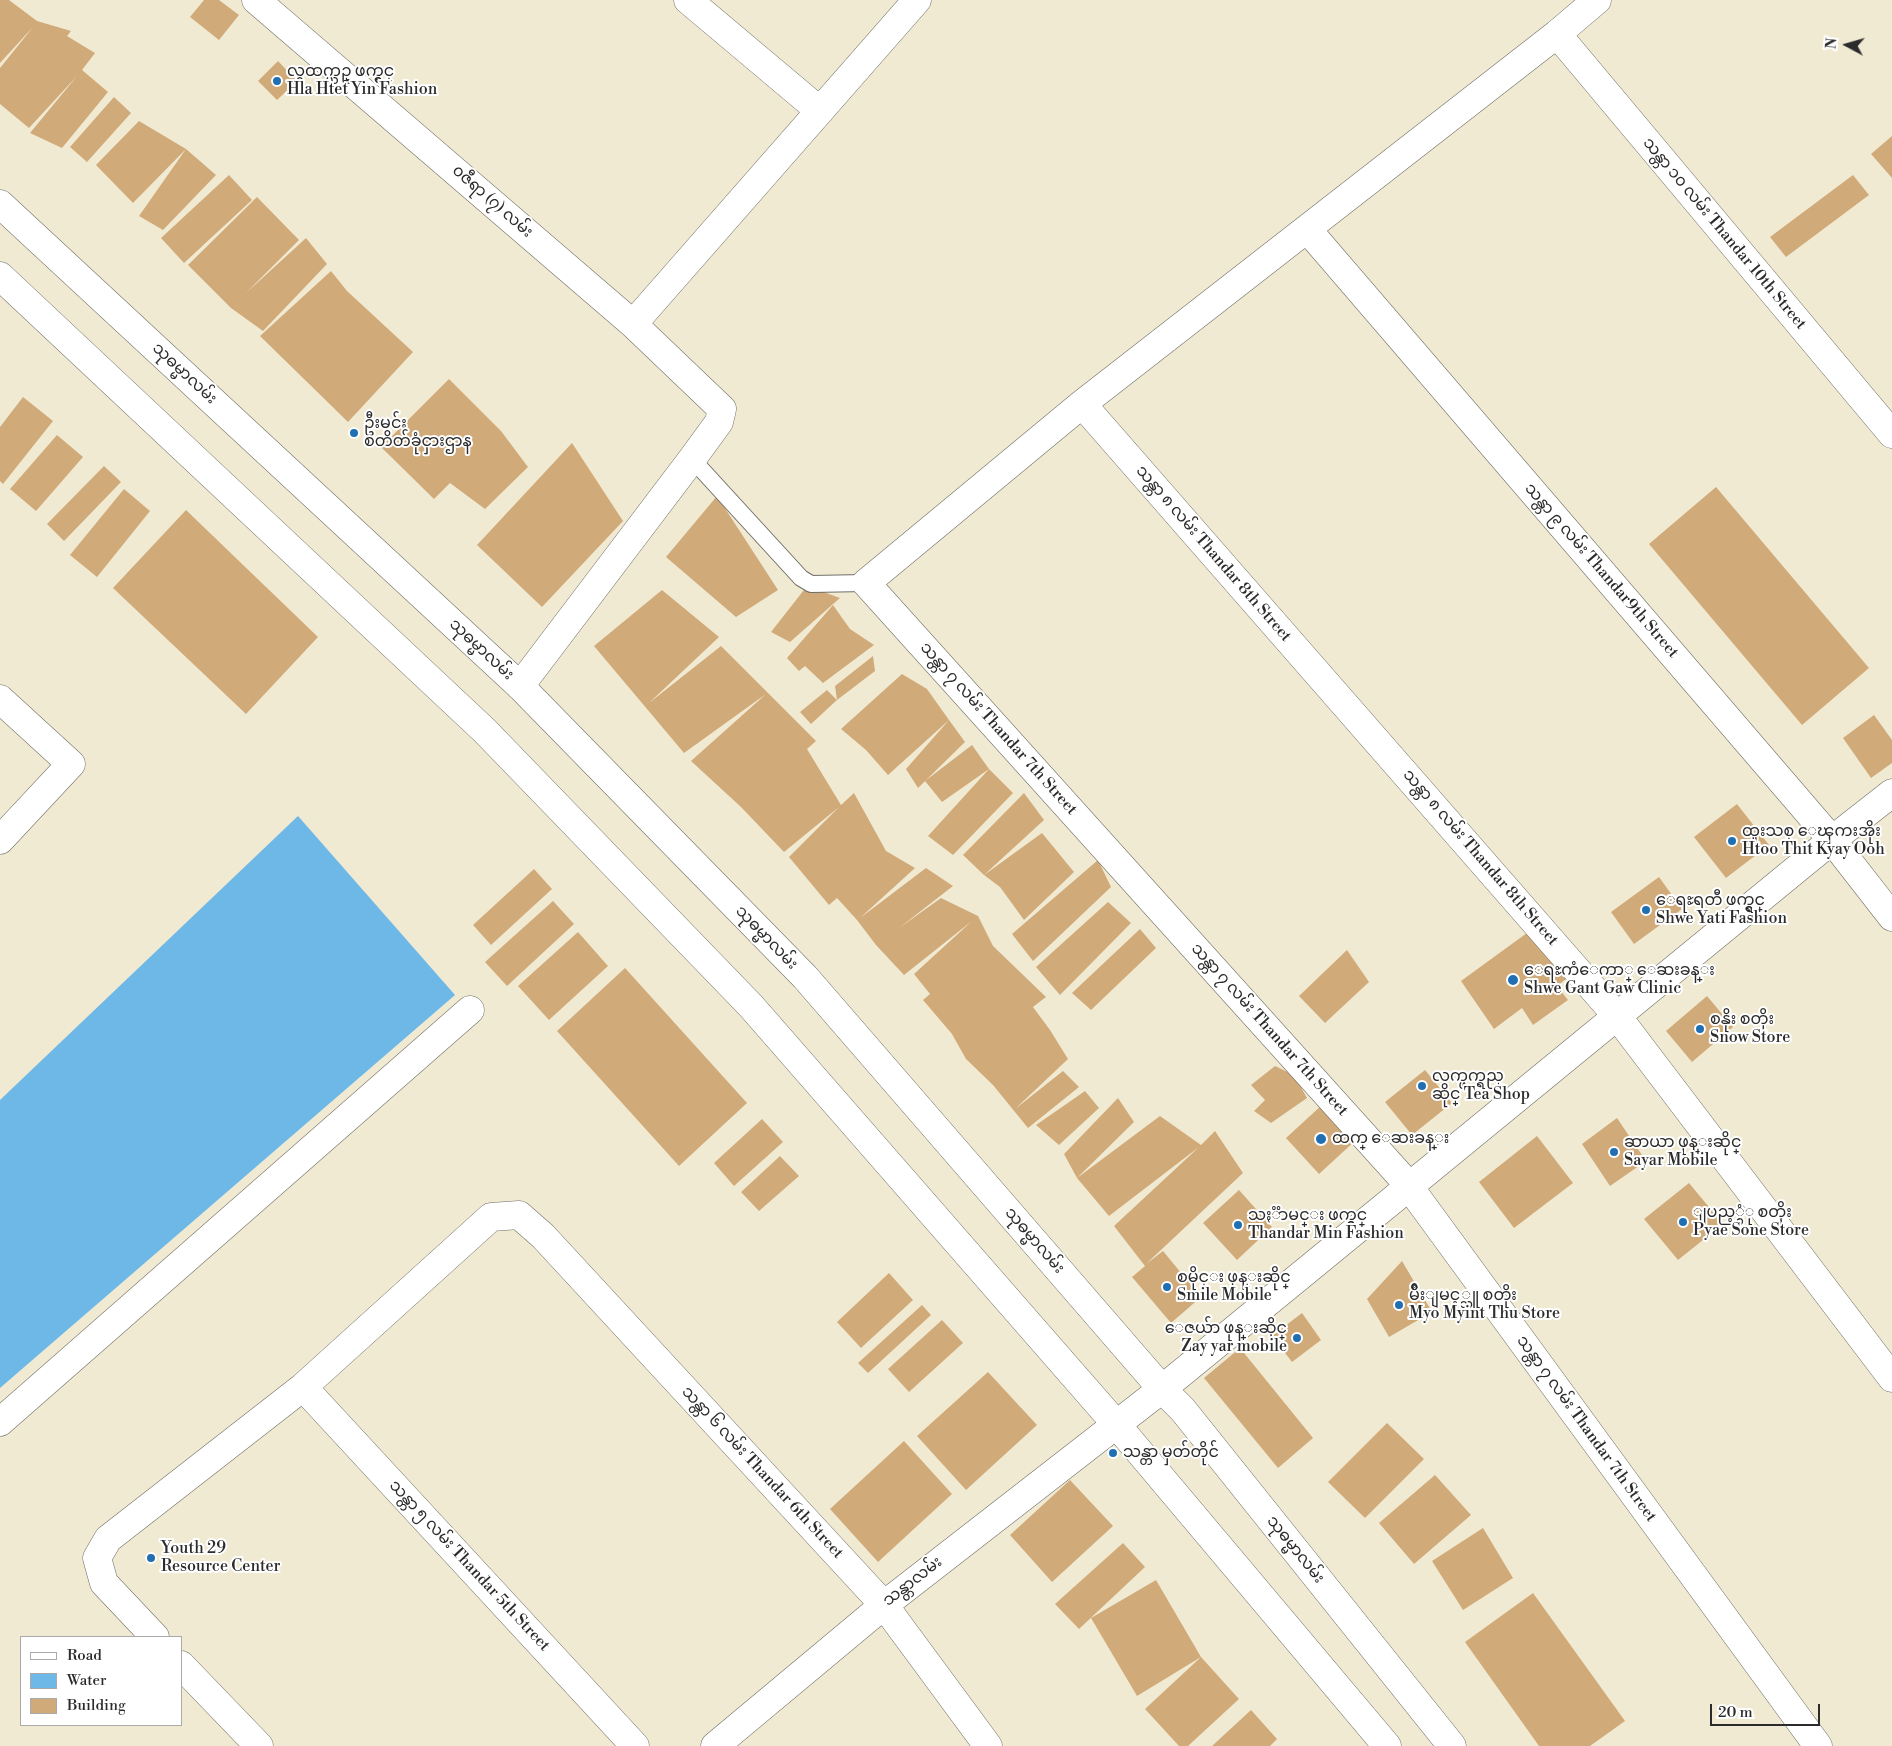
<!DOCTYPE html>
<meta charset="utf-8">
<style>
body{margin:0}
#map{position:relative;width:1892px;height:1746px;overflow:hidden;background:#f1ead3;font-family:"Libre Bodoni",serif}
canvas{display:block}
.legend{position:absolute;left:20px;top:1636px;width:162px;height:90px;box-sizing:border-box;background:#fff;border:1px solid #aaa;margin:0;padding:6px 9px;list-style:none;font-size:15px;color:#2b2b2b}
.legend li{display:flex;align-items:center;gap:10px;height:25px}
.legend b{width:25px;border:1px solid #aaa}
.north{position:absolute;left:1822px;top:20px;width:50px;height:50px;-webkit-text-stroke:4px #fff;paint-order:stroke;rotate:276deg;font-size:14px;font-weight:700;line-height:20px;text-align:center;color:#2b2b2b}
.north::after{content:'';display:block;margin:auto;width:18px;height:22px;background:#2b2b2b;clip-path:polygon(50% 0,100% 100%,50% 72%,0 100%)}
.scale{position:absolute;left:1710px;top:1704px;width:110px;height:22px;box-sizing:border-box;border:2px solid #2b2b2b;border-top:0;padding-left:6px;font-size:15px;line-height:18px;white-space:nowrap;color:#2b2b2b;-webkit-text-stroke:4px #fff;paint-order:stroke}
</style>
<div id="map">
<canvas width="1892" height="1746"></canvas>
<ul class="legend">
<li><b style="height:6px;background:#fff"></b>Road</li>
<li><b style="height:14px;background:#6db8e6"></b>Water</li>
<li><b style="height:14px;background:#d1aa79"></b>Building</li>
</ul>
<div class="north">N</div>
<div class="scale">20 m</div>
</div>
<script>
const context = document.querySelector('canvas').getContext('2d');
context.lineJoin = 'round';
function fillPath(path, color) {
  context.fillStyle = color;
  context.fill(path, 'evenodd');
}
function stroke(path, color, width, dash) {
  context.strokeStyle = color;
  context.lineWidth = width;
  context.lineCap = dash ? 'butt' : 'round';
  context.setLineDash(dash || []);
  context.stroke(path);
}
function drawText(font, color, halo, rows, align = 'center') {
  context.font = font + ' "Libre Bodoni","Noto Sans Myanmar",serif';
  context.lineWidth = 4;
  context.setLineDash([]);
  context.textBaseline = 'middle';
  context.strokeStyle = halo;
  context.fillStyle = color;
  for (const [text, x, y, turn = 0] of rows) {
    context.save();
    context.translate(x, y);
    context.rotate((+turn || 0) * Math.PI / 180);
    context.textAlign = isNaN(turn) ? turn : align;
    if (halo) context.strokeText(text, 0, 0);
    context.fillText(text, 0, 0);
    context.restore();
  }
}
fillPath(new Path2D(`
 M 298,816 L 455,995 L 0,1388 L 0,1100 Z`), '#6db8e6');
fillPath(new Path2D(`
 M 0,0 L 9,0 L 37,21 L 71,31 L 67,36 L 95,53 L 82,70 L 108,92 L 62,148 L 30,133 L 77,76 L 29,128 L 0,104 L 0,68 L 33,27 L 0,63 Z
 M 204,0 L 219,0 L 239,15 L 219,40 L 190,17 Z
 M 278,61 L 297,81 L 277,100 L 258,81 Z
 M 114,97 L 131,113 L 87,162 L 70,147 Z
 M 139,121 L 186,149 L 216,175 L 163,230 L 139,216 L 186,149 L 133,203 L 96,165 Z
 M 1892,136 L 1892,178 L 1871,154 Z
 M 229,175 L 252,200 L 184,263 L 161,238 Z
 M 1853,175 L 1869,195 L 1786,257 L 1770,237 Z
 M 257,197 L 299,240 L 246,293 L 306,238 L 327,264 L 263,331 L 231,308 L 188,265 Z
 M 331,271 L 347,291 L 413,352 L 348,422 L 260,336 Z
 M 449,379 L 501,431 L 528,467 L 485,509 L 450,483 L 434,499 L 381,447 Z
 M 23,397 L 53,421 L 3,484 L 0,481 L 0,427 Z
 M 57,435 L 83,457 L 36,511 L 10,489 Z
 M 572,443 L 623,521 L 542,607 L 477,545 Z
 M 104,466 L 121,482 L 64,541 L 47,524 Z
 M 1716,487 L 1869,668 L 1802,725 L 1649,544 Z
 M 124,489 L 150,511 L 97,577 L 70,555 Z
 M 717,496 L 778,590 L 736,617 L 666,557 Z
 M 186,510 L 318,637 L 246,714 L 113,588 Z
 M 807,586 L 840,598 L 790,642 L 771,632 Z
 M 662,590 L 719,637 L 649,703 L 721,646 L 816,741 L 807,749 L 841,805 L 854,793 L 886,851 L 915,868 L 860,918 L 926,868 L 953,886 L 899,928 L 941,898 L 978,916 L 993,946 L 1046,997 L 1033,1007 L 1050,1030 L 1068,1059 L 1015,1109 L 1063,1071 L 1079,1087 L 1028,1128 L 993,1085 L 966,1059 L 952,1034 L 923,1000 L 930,994 L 914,974 L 972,921 L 904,975 L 876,945 L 857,920 L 837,898 L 829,905 L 789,857 L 839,807 L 784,852 L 741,807 L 691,761 L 766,694 L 684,753 L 594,646 Z
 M 833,605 L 850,629 L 874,645 L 823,683 L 805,666 L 799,671 L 787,658 Z
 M 873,656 L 875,671 L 837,700 L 811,724 L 800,712 L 827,690 L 837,700 L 835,686 Z
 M 902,674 L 927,689 L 949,720 L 888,775 L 866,750 L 841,729 Z
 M 1874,715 L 1892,740 L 1892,763 L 1871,778 L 1843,738 Z
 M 949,720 L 965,742 L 918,788 L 906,769 Z
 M 972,745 L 989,769 L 1013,793 L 953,855 L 928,836 L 989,769 L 942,802 L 925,781 Z
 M 1024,793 L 1044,820 L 984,875 L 963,855 Z
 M 1737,804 L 1769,845 L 1726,878 L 1694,837 Z
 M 1042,833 L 1074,872 L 1024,920 L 1000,887 L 984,875 Z
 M 1098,860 L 1111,887 L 1033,961 L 1012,934 Z
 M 534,869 L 552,889 L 491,945 L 473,925 Z
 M 1659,877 L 1682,909 L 1634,944 L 1611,912 Z
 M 553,901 L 574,924 L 507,986 L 485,962 Z
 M 1108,902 L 1131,923 L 1060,995 L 1036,967 Z
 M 1140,929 L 1156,948 L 1091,1010 L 1072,993 Z
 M 1531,930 L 1566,979 L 1557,986 L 1568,1000 L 1533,1025 L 1522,1008 L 1494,1029 L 1461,981 Z
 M 578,932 L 608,966 L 549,1020 L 518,986 Z
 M 1347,950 L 1369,982 L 1325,1023 L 1299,996 Z
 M 625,968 L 747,1103 L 679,1166 L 557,1031 Z
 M 1707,996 L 1733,1027 L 1692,1062 L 1666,1031 Z
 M 1275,1066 L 1294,1075 L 1307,1098 L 1271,1123 L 1254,1111 L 1265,1100 L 1251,1085 Z
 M 1425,1070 L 1452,1103 L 1412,1135 L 1385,1102 Z
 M 1085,1091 L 1099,1108 L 1059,1145 L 1036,1125 Z
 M 1118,1098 L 1134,1122 L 1077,1178 L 1064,1154 Z
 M 1323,1104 L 1356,1140 L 1319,1174 L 1286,1138 Z
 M 1160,1116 L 1201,1145 L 1215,1131 L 1243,1173 L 1146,1264 L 1163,1251 L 1201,1297 L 1171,1323 L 1132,1277 L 1145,1266 L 1114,1226 L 1199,1147 L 1109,1216 L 1077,1178 Z
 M 1617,1118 L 1646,1161 L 1610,1186 L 1582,1144 Z
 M 762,1119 L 783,1142 L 734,1186 L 714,1163 Z
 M 1537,1136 L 1573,1183 L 1514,1228 L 1479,1182 Z
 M 780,1156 L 799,1176 L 759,1211 L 741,1192 Z
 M 1689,1183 L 1723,1224 L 1678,1260 L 1644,1219 Z
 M 1239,1190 L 1272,1227 L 1237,1260 L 1203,1223 Z
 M 1402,1261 L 1432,1312 L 1389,1337 L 1367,1299 Z
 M 889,1273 L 913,1300 L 861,1348 L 837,1322 Z
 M 922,1305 L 931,1315 L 868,1373 L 858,1363 Z
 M 1302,1313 L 1321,1340 L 1292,1362 L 1272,1336 Z
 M 942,1320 L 963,1343 L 909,1392 L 888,1369 Z
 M 1240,1348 L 1313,1438 L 1278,1468 L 1204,1378 Z
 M 988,1372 L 1037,1425 L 966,1490 L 917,1436 Z
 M 1387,1423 L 1424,1459 L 1365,1518 L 1328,1482 Z
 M 904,1441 L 952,1494 L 878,1562 L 830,1509 Z
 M 1435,1475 L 1471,1515 L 1414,1564 L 1379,1523 Z
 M 1070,1480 L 1113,1526 L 1052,1582 L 1010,1535 Z
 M 1483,1528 L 1513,1578 L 1463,1610 L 1432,1561 Z
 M 1123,1543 L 1145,1567 L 1079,1629 L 1055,1604 Z
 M 1156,1580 L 1201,1657 L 1239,1699 L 1188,1746 L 1179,1746 L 1145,1709 L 1201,1657 L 1137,1696 L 1091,1618 Z
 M 1533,1593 L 1625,1721 L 1590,1746 L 1539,1746 L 1465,1642 Z
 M 1251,1710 L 1277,1739 L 1270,1746 L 1212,1746 Z`), '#d1aa79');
const service = new Path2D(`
 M 692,459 L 801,578 L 811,584 L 866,583`);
const minor = new Path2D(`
 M 256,0 L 633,324 L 722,409 L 719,422 L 692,459 L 520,686
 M 688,0 L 820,111
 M 1597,0 L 1557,34 L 1082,404 L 866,583 L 1405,1181 L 1818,1746
 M 1557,34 L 1892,434
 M 1307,229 L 1832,840 L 1892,917
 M 633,324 L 917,0
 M 1082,404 L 1617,1016 L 1892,1378
 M 0,699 L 71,764 L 0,840
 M 303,1387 L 635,1746
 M 0,1422 L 470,1010
 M 155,1637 L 104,1583 L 97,1558 L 108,1539 L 303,1387 L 491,1217 L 519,1215 L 543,1236 L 884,1605 L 988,1746
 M 181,1665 L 259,1746
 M 715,1746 L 884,1605 L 1162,1389 L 1832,840 L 1892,793`);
const primary = new Path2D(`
 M 0,204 L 520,686 L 805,977 L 1162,1389 L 1183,1410 L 1452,1746
 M 0,276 L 485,731 L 751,1006 L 1116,1424 L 1387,1746`);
stroke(service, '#706e66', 18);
stroke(minor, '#706e66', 29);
stroke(primary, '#706e66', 29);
stroke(service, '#fff', 16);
stroke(minor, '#fff', 28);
stroke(primary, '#fff', 28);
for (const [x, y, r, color] of [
 [277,81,5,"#1f6fb2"],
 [354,433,5,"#1f6fb2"],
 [1732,841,5,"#1f6fb2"],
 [1646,910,5,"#1f6fb2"],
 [1513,980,6,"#1f6fb2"],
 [1700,1029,5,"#1f6fb2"],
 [1422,1086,5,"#1f6fb2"],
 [1321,1139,6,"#1f6fb2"],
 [1614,1152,5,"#1f6fb2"],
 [1683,1222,5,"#1f6fb2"],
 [1238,1225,5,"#1f6fb2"],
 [1167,1287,5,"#1f6fb2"],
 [1399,1305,5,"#1f6fb2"],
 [1297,1338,5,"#1f6fb2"],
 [1113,1453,5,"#1f6fb2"],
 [151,1558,5,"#1f6fb2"]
]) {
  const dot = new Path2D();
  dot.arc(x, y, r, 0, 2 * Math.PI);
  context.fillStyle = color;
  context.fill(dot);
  stroke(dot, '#fff', 2);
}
drawText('16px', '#2b2b2b', '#fff', [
 ["လွထက္ယဥ္ ဖက္ရွင္",287,72],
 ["Hla Htet Yin Fashion",287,90],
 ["ဦးမင်း",364,424],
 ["စတိတ်ခုံငှားဌာန",364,442],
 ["ထူးသစ္ ေၾကးအိုး",1742,832],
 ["Htoo Thit Kyay Ooh",1742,850],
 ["ေရႊရတီ ဖက္ရွင္",1656,901],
 ["Shwe Yati Fashion",1656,919],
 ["ေရႊကံေကာ္ ေဆးခန္း",1524,971],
 ["Shwe Gant Gaw Clinic",1524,989],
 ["စနိုး စတိုး",1710,1020],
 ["Snow Store",1710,1038],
 ["လက္ဖက္ရည္",1432,1077],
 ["ဆိုင္ Tea Shop",1432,1095],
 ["ထက္ ေဆးခန္း",1332,1139],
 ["ဆာယာ ဖုန္းဆိုင္",1624,1143],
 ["Sayar Mobile",1624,1161],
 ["ျပည့္စံု စတိုး",1693,1213],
 ["Pyae Sone Store",1693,1231],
 ["သႏၱာမင္း ဖက္ရွင္",1248,1216],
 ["Thandar Min Fashion",1248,1234],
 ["စမိုင္း ဖုန္းဆိုင္",1177,1278],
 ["Smile Mobile",1177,1296],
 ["မ်ိဳးျမင့္သူ စတိုး",1409,1296],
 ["Myo Myint Thu Store",1409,1314],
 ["ေဇယ်ာ ဖုန္းဆိုင္",1287,1329,"right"],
 ["Zay yar mobile",1287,1347,"right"],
 ["သန္တာ မှတ်တိုင်",1123,1453],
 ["Youth 29",161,1549],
 ["Resource Center",161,1567]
], 'left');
drawText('16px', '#2b2b2b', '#fff', [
 ["၀ဇီရာ (၇) လမ်း",492,202,41],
 ["သန္တာ ၁၀ လမ်း Thandar 10th Street",1724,234,50],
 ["သုဓမ္မာလမ်း",184,374,43],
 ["သန္တာ ၈ လမ်း Thandar 8th Street",1213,554,49],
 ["သန္တာ ၉ လမ်း Thandar9th Street",1601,571,49],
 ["သုဓမ္မာလမ်း",481,650,43],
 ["သန္တာ ၇ လမ်း Thandar 7th Street",998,729,48],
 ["သန္တာ ၈ လမ်း Thandar 8th Street",1480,858,49],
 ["သုဓမ္မာလမ်း",766,938,46],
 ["သန္တာ ၇ လမ်း Thandar 7th Street",1269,1030,48],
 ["သုဓမ္မာလမ်း",1034,1241,49],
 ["သန္တာ ၇ လမ်း Thandar 7th Street",1586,1429,54],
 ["သန္တာ ၆ လမ်း Thandar 6th Street",762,1473,47],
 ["သုဓမ္မာလမ်း",1295,1550,51],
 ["သန္တာ ၅ လမ်း Thandar 5th Street",469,1566,47],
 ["သန္တာလမ်း",913,1582,-38]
]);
</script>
